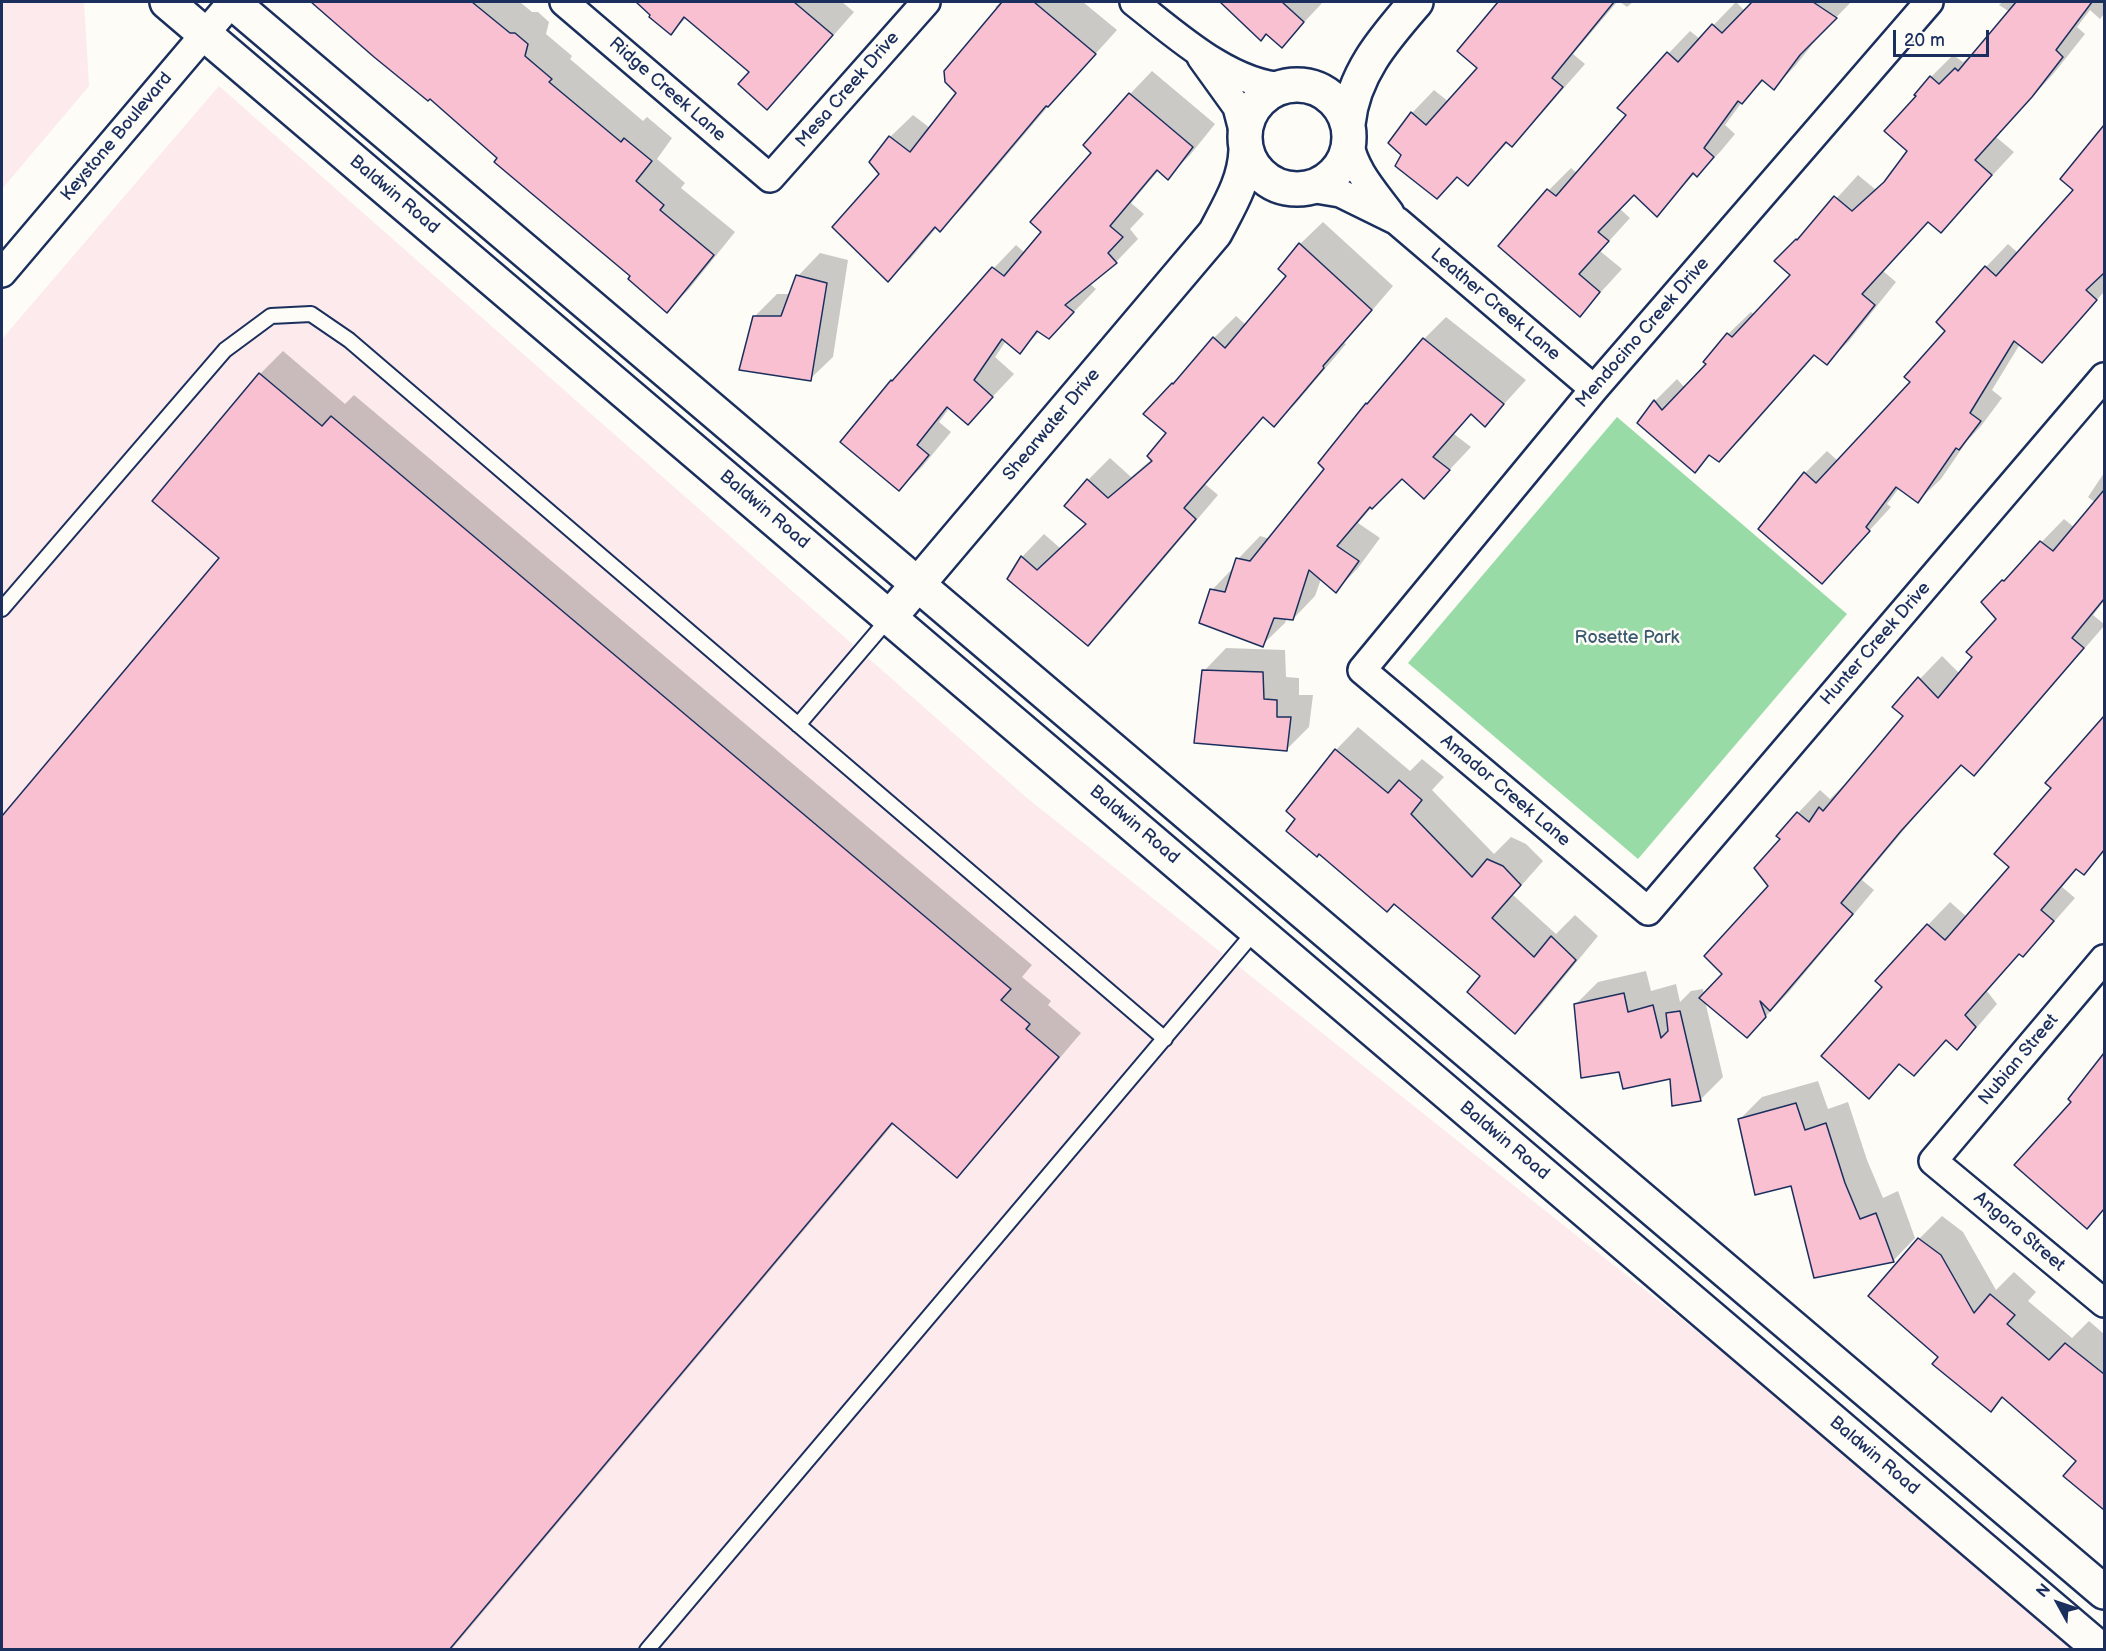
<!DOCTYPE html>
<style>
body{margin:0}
#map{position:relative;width:2106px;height:1651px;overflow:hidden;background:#fdfcf7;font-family:"Balsamiq Sans",sans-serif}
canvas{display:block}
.frame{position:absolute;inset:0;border:3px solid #1b2f5e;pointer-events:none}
.north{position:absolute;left:2028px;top:1573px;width:60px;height:60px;-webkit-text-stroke:4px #fdfcf7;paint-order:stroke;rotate:310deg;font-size:16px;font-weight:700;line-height:24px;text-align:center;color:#1b2f5e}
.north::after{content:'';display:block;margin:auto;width:21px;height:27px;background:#1b2f5e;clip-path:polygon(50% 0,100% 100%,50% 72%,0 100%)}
.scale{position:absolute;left:1893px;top:30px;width:96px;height:27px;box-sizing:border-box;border:3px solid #1b2f5e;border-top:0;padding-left:8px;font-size:18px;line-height:21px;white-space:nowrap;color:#1b2f5e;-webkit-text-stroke:4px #fdfcf7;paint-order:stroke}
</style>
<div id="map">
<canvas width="2106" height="1651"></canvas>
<div class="frame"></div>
<div class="north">N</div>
<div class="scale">20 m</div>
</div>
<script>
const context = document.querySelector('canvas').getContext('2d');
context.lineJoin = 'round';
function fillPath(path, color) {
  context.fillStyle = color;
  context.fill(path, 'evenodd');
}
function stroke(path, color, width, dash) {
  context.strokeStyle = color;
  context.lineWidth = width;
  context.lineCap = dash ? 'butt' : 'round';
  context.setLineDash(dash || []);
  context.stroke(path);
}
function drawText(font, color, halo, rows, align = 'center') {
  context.font = font + ' "Balsamiq Sans",sans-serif';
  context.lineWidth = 5;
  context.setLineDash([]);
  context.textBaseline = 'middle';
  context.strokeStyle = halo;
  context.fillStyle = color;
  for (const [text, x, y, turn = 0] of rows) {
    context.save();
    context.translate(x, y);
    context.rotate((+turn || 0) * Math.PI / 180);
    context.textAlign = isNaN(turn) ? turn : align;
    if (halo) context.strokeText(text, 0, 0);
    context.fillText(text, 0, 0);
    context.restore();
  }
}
fillPath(new Path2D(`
 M 2,2 L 82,2 L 84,3 L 89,86 L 2,189 Z
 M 219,86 L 1027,798 L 2097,1650 L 2,1650 L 2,339 Z`), '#fceaec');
fillPath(new Path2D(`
 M 1617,417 L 1847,614 L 1638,859 L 1408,663 Z`), '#99dba6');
fillPath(new Path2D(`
 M 314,2 L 520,2 L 532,12 L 538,12 L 549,22 L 546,34 L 572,56 L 570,59 L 643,121 L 647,117 L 672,138 L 657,159 L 685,183 L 681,188 L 735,232 L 689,289 L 667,311 L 633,276 L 499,157 L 430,97 L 375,56 Z
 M 638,2 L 842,2 L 854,12 L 790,85 L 767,108 L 752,72 L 687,17 L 671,33 Z
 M 1001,2 L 1083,2 L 1117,30 L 1050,104 L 963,207 L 940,230 L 937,227 L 911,258 L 888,280 L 890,137 L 913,115 L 930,128 L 958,93 L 998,9 L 995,7 Z
 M 1224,2 L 1323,2 L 1282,46 L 1267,33 L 1261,38 Z
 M 1500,2 L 1617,2 L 1573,54 L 1585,64 L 1534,122 L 1512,145 L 1508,142 L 1468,184 L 1458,176 L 1403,154 L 1412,113 L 1434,90 L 1449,102 L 1480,68 L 1459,51 Z
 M 1620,2 L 1633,2 L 1627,7 Z
 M 1736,2 L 1745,11 L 1754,2 L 1851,2 L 1823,31 L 1796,65 L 1774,88 L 1764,80 L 1742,102 L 1725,125 L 1735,134 L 1720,152 L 1697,175 L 1695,173 L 1657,215 L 1635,194 L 1620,209 L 1630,218 L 1600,251 L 1622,269 L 1580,315 L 1548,191 L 1571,168 L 1578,174 L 1628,115 L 1668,54 L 1690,31 L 1700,39 Z
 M 2002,2 L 2104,2 L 2104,14 L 2100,19 L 2090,10 L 2077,27 L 2085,34 L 2054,73 L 1996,137 L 2014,152 L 1941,231 L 1929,221 L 1883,271 L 1896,282 L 1849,341 L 1827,363 L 1815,354 L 1742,438 L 1719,460 L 1710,455 L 1694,471 L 1655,401 L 1677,379 L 1685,388 L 1708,364 L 1728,334 L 1751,312 L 1755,315 L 1792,275 L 1814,223 L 1858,175 L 1876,190 L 1890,177 L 1910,151 L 1918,96 L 1931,77 L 1953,55 L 1963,62 L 1980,47 L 2010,12 L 1999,5 Z
 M 1152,71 L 1215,124 L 1190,155 L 1167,178 L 1159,170 L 1131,203 L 1144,214 L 1130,229 L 1138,239 L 1116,262 L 1089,283 L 1096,289 L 1049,338 L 1040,331 L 1020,352 L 1006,341 L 995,357 L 1014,374 L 968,423 L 950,407 L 939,422 L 951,432 L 922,467 L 899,489 L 842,442 L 892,381 L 913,360 L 994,268 L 1016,245 L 1025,253 L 1044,231 L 1130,94 Z
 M 2104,128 L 2104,292 L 2042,361 L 2020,344 L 1992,390 L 2002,398 L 1981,426 L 1967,441 L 1941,479 L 1918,501 L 1899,488 L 1887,504 L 1891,507 L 1822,582 L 1805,473 L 1827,451 L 1838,461 L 1912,382 L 1947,330 L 1986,267 L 2008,244 L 2018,253 L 2075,189 L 2062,179 Z
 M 1323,222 L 1393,286 L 1344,343 L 1346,344 L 1297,402 L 1274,425 L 1264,416 L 1205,484 L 1218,495 L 1111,621 L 1088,644 L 1009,578 L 1022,557 L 1044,534 L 1060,548 L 1088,523 L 1088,480 L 1110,458 L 1131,477 L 1152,459 L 1168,433 L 1190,367 L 1214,338 L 1236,316 L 1246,325 L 1288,276 L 1300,244 Z
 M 820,253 L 848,260 L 833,357 L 810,379 L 754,317 L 777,294 L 791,294 L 798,276 Z
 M 1446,317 L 1526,380 L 1485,425 L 1472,413 L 1454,434 L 1471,447 L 1424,497 L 1402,477 L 1372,507 L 1358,523 L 1380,538 L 1358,568 L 1336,591 L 1321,579 L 1315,596 L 1293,619 L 1287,618 L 1285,623 L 1262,645 L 1212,590 L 1234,567 L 1238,559 L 1260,536 L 1270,539 L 1424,339 Z
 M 283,351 L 345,404 L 354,395 L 1032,965 L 1022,977 L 1051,1001 L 1048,1005 L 1081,1033 L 979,1153 L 957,1176 L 894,1123 L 451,1650 L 2,1650 L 2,818 L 221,557 L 154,501 L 260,374 Z
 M 2104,473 L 2104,601 L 2093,615 L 2104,624 L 2104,626 L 1996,751 L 1974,774 L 1962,764 L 1923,807 L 1862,880 L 1874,890 L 1788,993 L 1747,1036 L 1705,1001 L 1723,1077 L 1700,1100 L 1576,1004 L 1598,982 L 1646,971 L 1651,991 L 1676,984 L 1680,1002 L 1691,991 L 1703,989 L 1704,995 L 1724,974 L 1770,886 L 1782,839 L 1798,813 L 1820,790 L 1830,799 L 1843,786 L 1845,788 L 1905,716 L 1894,706 L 1942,656 L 1960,674 L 1974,657 L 1998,619 L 1983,602 L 2064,519 L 2075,528 L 2096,503 L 2088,497 Z
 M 1226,648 L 1285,650 L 1286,677 L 1299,678 L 1299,695 L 1313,695 L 1309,727 L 1286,750 L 1204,671 Z
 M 2104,719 L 2104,852 L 2084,873 L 2078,868 L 2062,887 L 2075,898 L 2045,932 L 2023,955 L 2020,953 L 1987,991 L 1997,1004 L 1979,1025 L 1957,1048 L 1947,1039 L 1914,1074 L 1901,1063 L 1868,1097 L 1884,986 L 1928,925 L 1950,902 L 1967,917 L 2011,866 L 2053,788 L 2096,727 Z
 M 1358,727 L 1410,771 L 1422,759 L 1444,777 L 1432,790 L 1494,854 L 1511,837 L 1526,844 L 1543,861 L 1513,895 L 1556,934 L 1575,915 L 1598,936 L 1538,1009 L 1515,1032 L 1482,976 L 1288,811 L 1336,750 Z
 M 2104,1055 L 2104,1189 L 2099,1196 L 2073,1102 L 2070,1099 Z
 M 1818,1081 L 1828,1109 L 1848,1102 L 1867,1160 L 1883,1198 L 1898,1191 L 1915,1238 L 1893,1261 L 1739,1120 L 1762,1097 Z
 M 1942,1216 L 1963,1232 L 1996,1290 L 2014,1272 L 2036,1292 L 2028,1301 L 2072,1338 L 2089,1321 L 2104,1334 L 2104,1508 L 2066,1476 L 2078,1461 L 2004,1396 L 1990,1410 L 1940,1357 L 1870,1296 L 1919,1239 Z`), '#0003');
const building = new Path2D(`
 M 311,2 L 472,2 L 510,33 L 515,33 L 528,44 L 525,56 L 552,79 L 549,82 L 621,142 L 624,138 L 652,161 L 636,181 L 664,205 L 660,210 L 714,255 L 667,313 L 628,279 L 630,276 L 494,162 L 497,158 L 430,99 L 428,101 L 374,57 Z
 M 636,2 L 794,2 L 833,35 L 767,110 L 738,84 L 749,72 L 684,17 L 671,35 L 649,17 L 650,15 Z
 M 1002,2 L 1034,2 L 1096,54 L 1048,107 L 1046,106 L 940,232 L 935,227 L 888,282 L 832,227 L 879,174 L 869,162 L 889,136 L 910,152 L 956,93 L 945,82 L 944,71 Z
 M 1220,2 L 1282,2 L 1304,22 L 1282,48 L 1266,34 L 1261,41 Z
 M 1498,2 L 1614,2 L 1552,78 L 1563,87 L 1512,147 L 1506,142 L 1468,186 L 1457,177 L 1437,199 L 1395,166 L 1401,155 L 1388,143 L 1411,112 L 1426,125 L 1477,68 L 1457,51 Z
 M 1752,2 L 1813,2 L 1837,18 L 1800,55 L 1774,90 L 1762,80 L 1742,104 L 1738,101 L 1704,148 L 1714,157 L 1697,177 L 1693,173 L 1657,217 L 1634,195 L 1598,232 L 1609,241 L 1579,274 L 1600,292 L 1580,317 L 1498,246 L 1547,189 L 1556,196 L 1626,115 L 1617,108 L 1667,52 L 1678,62 L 1712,24 L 1722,33 Z
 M 2016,2 L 2092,2 L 2056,50 L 2063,57 L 2032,97 L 1975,160 L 1992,175 L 1941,233 L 1928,222 L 1862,294 L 1875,305 L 1827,365 L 1814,355 L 1719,462 L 1709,455 L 1695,473 L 1637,423 L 1654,400 L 1662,410 L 1706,364 L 1703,362 L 1727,333 L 1732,337 L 1790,275 L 1774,261 L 1796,239 L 1797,240 L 1834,196 L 1852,211 L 1884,182 L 1907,151 L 1884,131 L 1916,96 L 1914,95 L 1930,76 L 1939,84 L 1955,68 L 1958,71 Z
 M 1129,93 L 1193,147 L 1168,180 L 1157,170 L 1110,226 L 1123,237 L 1108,253 L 1117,263 L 1065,305 L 1074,312 L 1049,339 L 1037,331 L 1020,354 L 1002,339 L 974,380 L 993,397 L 968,425 L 947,407 L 917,445 L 929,455 L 899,491 L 840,442 L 891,380 L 892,381 L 992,267 L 1004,276 L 1041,232 L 1030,222 L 1091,153 L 1083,145 Z
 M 2104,125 L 2104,273 L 2086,290 L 2097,300 L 2042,363 L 2014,341 L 1970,413 L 1981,421 L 1959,450 L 1956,448 L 1918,503 L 1896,487 L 1866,527 L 1870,531 L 1822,584 L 1758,529 L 1804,472 L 1816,483 L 1910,382 L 1904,377 L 1945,331 L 1936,322 L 1985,266 L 1996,276 L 2073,190 L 2060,179 Z
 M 1299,243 L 1372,310 L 1323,366 L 1324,368 L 1274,427 L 1263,417 L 1184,508 L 1196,519 L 1088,646 L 1007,579 L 1021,556 L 1037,570 L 1086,524 L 1064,506 L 1087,479 L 1108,498 L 1152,461 L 1147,456 L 1166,433 L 1143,414 L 1172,383 L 1173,384 L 1213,337 L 1225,348 L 1286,276 L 1278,269 Z
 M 796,275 L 827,283 L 811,381 L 739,370 L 753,316 L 781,316 Z
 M 1423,338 L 1504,404 L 1485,427 L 1471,414 L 1433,457 L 1450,470 L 1424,499 L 1402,479 L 1372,509 L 1370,507 L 1337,546 L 1359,561 L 1336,593 L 1309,570 L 1293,620 L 1274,618 L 1263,647 L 1199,623 L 1210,589 L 1225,592 L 1236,558 L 1250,561 L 1324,469 L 1318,463 L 1366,403 L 1367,404 Z
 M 259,373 L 322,426 L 331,416 L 1011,989 L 1001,1000 L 1030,1024 L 1026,1029 L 1059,1057 L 957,1178 L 892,1123 L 449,1650 L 2,1650 L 2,816 L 219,558 L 152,501 Z
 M 2104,490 L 2104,599 L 2072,638 L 2084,648 L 1974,776 L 1961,765 L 1901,831 L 1841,903 L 1853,914 L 1770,1011 L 1760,1001 L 1766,1017 L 1747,1038 L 1699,998 L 1722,974 L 1704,956 L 1768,886 L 1754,868 L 1780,839 L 1776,836 L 1797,812 L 1809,822 L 1819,807 L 1823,811 L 1903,716 L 1892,707 L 1918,677 L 1938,698 L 1972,657 L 1966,652 L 1996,619 L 1981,602 L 2002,580 L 2004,581 L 2040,541 L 2053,551 Z
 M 1202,670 L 1263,672 L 1264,699 L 1277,700 L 1277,717 L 1291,717 L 1287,751 L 1194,743 Z
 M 2104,716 L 2104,850 L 2084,875 L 2076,869 L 2041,910 L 2054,921 L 2023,957 L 2019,954 L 1965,1015 L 1976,1027 L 1957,1050 L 1946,1040 L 1914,1076 L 1899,1064 L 1869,1099 L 1821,1056 L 1882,987 L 1875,981 L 1927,924 L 1945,940 L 2009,867 L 1994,854 L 2051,788 L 2045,783 Z
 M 1335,749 L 1388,793 L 1399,780 L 1422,800 L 1411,814 L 1472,877 L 1487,859 L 1503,866 L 1521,885 L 1492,918 L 1534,957 L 1551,936 L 1576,960 L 1515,1034 L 1467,992 L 1480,976 L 1394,904 L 1387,912 L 1319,854 L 1317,857 L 1286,831 L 1295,819 L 1286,811 Z
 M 1624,993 L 1628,1012 L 1653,1005 L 1661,1038 L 1668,1031 L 1666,1013 L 1680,1011 L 1701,1101 L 1672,1106 L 1670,1079 L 1623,1089 L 1619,1072 L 1581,1078 L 1574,1004 Z
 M 2104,1053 L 2104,1209 L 2087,1229 L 2014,1165 L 2071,1102 L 2068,1099 Z
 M 1796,1103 L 1805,1130 L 1826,1123 L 1845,1183 L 1860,1219 L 1876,1213 L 1894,1262 L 1814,1278 L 1791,1186 L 1755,1195 L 1738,1119 Z
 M 1918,1238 L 1941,1255 L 1974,1313 L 1990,1294 L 2015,1315 L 2007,1324 L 2049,1360 L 2065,1343 L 2104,1374 L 2104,1510 L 2063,1476 L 2076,1461 L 2002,1397 L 1991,1412 L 1932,1364 L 1938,1357 L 1868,1296 Z`);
fillPath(building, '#f9c0d2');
stroke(building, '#1b2f5e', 1.5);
const service = new Path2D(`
 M 2,609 L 225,350 L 271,316 L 311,314 L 349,340 L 1165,1039
 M 798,725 L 890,617
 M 647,1650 L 1256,930`);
const minor = new Path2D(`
 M 564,2 L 770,178 L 926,2
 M 1134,2 C 1175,34 1229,84 1284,87
 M 1929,2 L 1594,389 L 1362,670 L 1648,911 L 2104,377
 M 1201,57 L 1237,107 L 1244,134
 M 1349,141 C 1354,170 1373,190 1390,213
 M 1310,188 L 1340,193 L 1397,221 L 1594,389
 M 2,273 L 232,2
 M 2104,959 L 1933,1161 L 2104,1303`);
const tertiary = new Path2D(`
 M1245 137a52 52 0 1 1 104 0a52 52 0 1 1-104 0Z
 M 1348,124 C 1353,74 1384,39 1416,2
 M 890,617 L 1215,233 C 1229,206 1245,181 1246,150`);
const secondary = new Path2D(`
 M 167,2 L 2101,1650
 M 232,2 L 2104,1592`);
stroke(service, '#1b2f5e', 18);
stroke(minor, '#1b2f5e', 32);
stroke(tertiary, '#1b2f5e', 38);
stroke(secondary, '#1b2f5e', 38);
stroke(service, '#fdfcf7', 14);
stroke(minor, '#fdfcf7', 27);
stroke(tertiary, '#fdfcf7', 33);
stroke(secondary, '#fdfcf7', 33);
drawText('18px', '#1b2f5e', '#fdfcf7', [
 ["Ridge Creek Lane",667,90,41],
 ["Mesa Creek Drive",848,90,-49],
 ["Keystone Boulevard",117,137,-50],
 ["Baldwin Road",394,195,40],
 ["Leather Creek Lane",1495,305,40],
 ["Mendocino Creek Drive",1643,333,-49],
 ["Shearwater Drive",1052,425,-50],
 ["Baldwin Road",764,510,40],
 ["Hunter Creek Drive",1876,644,-49],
 ["Amador Creek Lane",1505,791,40],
 ["Baldwin Road",1134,825,40],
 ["Nubian Street",2019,1060,-50],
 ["Baldwin Road",1504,1141,40],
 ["Angora Street",2019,1232,40],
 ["Baldwin Road",1874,1456,40]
]);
drawText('18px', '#3a5a70', '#fdfcf7', [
 ["Rosette Park",1627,638]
]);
</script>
